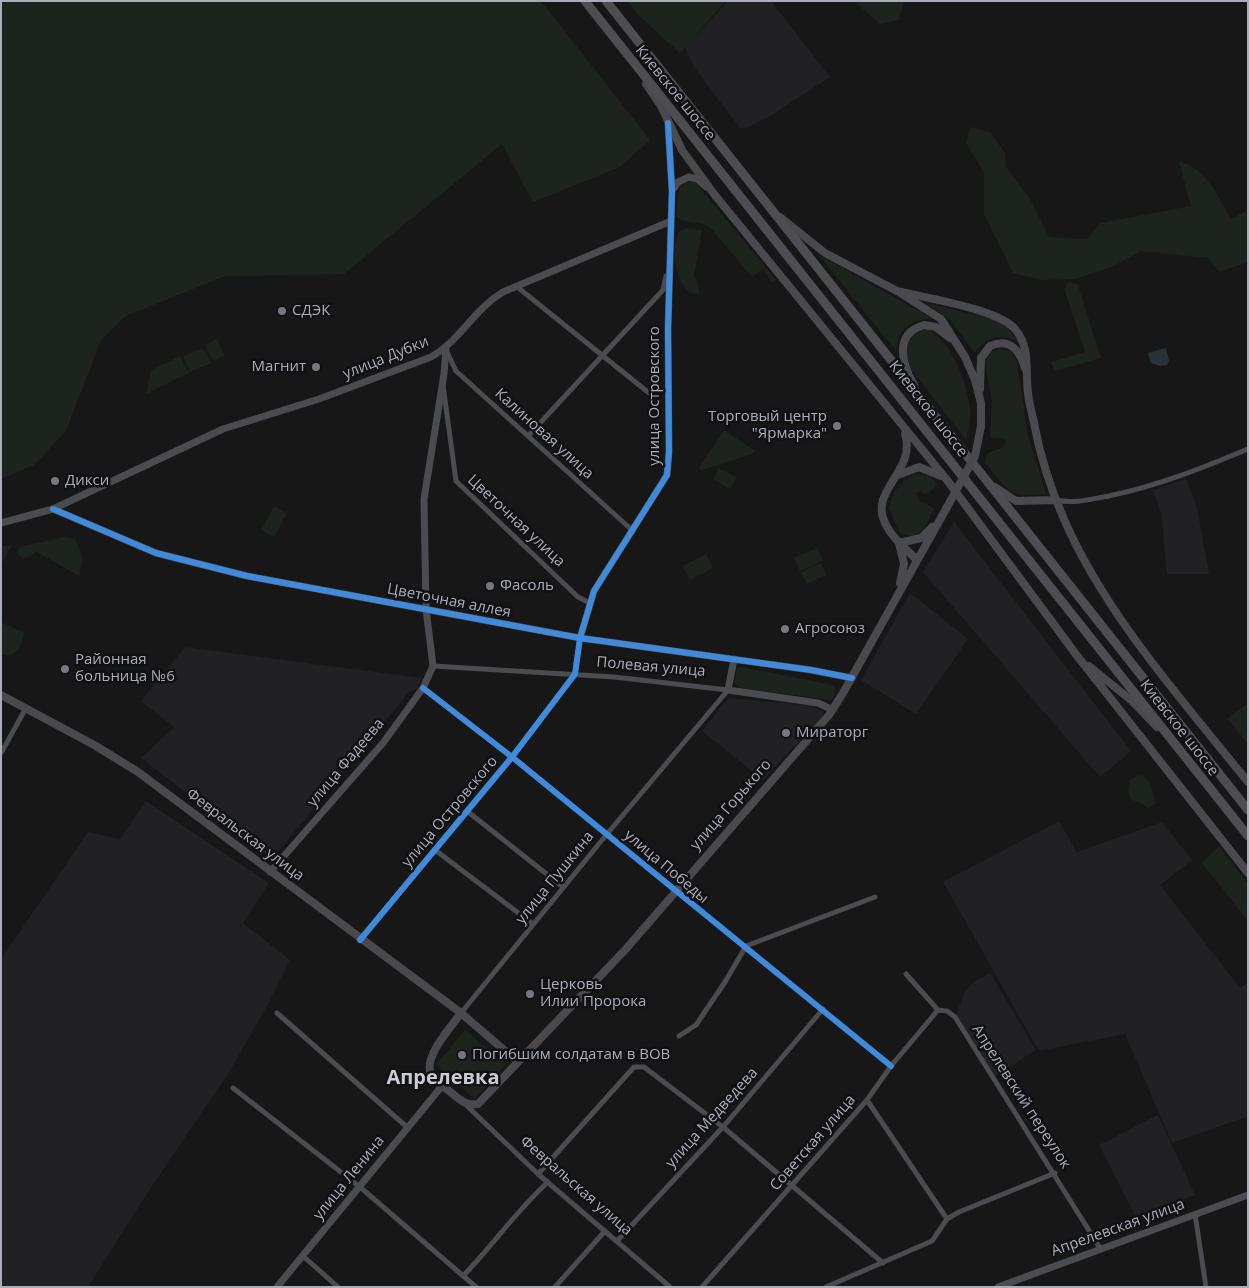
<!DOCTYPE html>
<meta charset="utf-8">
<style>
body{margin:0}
#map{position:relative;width:1249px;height:1288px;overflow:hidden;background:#171717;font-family:"Open Sans",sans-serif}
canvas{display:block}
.frame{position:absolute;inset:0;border:2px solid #a8adb8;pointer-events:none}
</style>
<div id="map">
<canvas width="1249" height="1288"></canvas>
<div class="frame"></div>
</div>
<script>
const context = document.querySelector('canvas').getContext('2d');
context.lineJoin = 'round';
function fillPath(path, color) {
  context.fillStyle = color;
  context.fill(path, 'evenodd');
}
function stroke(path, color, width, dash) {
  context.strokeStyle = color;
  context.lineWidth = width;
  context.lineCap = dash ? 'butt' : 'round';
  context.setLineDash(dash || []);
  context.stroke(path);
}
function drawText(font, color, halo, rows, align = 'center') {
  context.font = font + ' "Open Sans",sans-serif';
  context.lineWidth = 5;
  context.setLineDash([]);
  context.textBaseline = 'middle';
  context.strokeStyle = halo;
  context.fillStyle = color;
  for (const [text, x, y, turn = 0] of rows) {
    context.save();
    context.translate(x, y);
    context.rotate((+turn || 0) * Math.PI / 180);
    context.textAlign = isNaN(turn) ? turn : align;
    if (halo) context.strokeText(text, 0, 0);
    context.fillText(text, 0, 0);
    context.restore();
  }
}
fillPath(new Path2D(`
 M 728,1 L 771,1 L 830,77 L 772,115 L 747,128 L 740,128 L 693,66 L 685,47 Z
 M 1186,479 L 1197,507 L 1209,574 L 1167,574 L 1161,512 L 1153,490 Z
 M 954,522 L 1131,751 L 1100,777 L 923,572 Z
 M 12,545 L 1,565 L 1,546 Z
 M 910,593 L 968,639 L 916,714 L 861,680 Z
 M 185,647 L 421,678 L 418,688 L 409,692 L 272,859 L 141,758 L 174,727 L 141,701 Z
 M 728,698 L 804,705 L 823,711 L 823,717 L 763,780 L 702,731 Z
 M 146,801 L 269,883 L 243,923 L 290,960 L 269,1002 L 231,1069 L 144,1198 L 88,1287 L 1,1287 L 1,959 L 88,832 L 120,839 Z
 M 1059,821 L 1077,852 L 1162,822 L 1192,860 L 1160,885 L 1240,988 L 1248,982 L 1248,1120 L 1246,1117 L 1172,1143 L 1125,1034 L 1039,1051 L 943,882 Z
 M 990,973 L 1036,1050 L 995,1076 L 956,1014 L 965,992 L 974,982 Z
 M 1158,1115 L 1195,1195 L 1136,1217 L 1099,1145 Z`), '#212123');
fillPath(new Path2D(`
 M 1,1 L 541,1 L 650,140 L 620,167 L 533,202 L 502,144 L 344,274 L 225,276 L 126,316 L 101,340 L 66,431 L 34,465 L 1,479 Z
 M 628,1 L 726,1 L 680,53 L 638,15 Z
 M 854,1 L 904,1 L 899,20 L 880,24 Z
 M 970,127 L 990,132 L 1005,153 L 1006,167 L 1030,199 L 1049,237 L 1087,239 L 1101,223 L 1191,206 L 1179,162 C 1205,165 1219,199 1231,219 L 1248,210 L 1248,262 L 1219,272 L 1208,258 L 1141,251 L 1112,267 L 1075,279 L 1042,280 L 1013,273 L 984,214 L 984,172 L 966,143 Z
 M 689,182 L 694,182 L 701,189 L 776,280 L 772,282 L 762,269 L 752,277 L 711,228 C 700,220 687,225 677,217 L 677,198 L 680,186 Z
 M 687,229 L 702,230 L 694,275 L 699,287 L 699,294 C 675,295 668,243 681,230 Z
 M 819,255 L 933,319 C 912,318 897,329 896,351 Z
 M 1069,282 L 1078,285 L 1101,358 L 1055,371 L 1051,362 L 1085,352 L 1064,288 Z
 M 926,303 L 997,320 L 1008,328 L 1020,343 C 1002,333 986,335 975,353 L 950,320 Z
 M 928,329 C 953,343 967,383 970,409 C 971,419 968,430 966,440 L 911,369 C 906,358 906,351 908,339 L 919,331 Z
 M 217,339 L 225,356 L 213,361 L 205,345 Z
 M 202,348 L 212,363 L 190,372 L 183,356 Z
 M 998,349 L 1011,351 L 1017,363 L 1028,436 L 1046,494 C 1008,498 1008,490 985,462 L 988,453 L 1004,447 L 1006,439 L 990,437 L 992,400 L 985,363 L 989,353 Z
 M 180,356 L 189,373 L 146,394 L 151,370 Z
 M 724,430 L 755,451 L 752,454 L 702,470 L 699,468 Z
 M 719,468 L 737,478 L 730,489 L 713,479 Z
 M 914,474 L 930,476 L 938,484 L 926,495 L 921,490 L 916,494 L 920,501 L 934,508 C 927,524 920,544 899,532 L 889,508 C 891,494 901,480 914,474 Z
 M 274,506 L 287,514 L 274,537 L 261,530 Z
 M 65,537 L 75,539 L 83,559 L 79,576 L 37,552 L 23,559 L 17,553 L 19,547 Z
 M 817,548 L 823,561 L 800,571 L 794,558 Z
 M 706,554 L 713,568 L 690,580 L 683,566 Z
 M 821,563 L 826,575 L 807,584 L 801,572 Z
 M 1,622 L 25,633 L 19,649 L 10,656 L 1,654 Z
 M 742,667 L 833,685 L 836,689 L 834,698 L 831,700 L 740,688 L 734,683 L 737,668 Z
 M 1248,703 L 1248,744 L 1227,719 Z
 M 1138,775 L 1144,776 L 1150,783 L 1156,803 L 1149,808 L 1131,799 L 1128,790 L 1130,780 Z
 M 1219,846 L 1248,884 L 1248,921 L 1202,863 Z
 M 465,1030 L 506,1064 L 475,1099 L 436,1065 Z`), '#1d241e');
fillPath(new Path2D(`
 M 1166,348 L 1169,361 L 1167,365 L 1160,366 L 1151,363 L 1148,353 Z`), '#2a3239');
stroke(new Path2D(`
 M 516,286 L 659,401
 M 446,350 L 456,371 L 633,531
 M 443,385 L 456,481 L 578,597 L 590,603
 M 528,436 L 663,290 L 666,276
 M 1056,500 C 1075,504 1090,499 1109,496 C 1160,485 1200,469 1248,449
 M 433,666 L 614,677 L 728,690 L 607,834 L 461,1013
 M 423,688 L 512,757 L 891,1066
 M 1,753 L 26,708
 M 467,811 L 563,887
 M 435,850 L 533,924
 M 360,940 L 512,757 L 575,674 L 580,638
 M 906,974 L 938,1010 L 947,1011 L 955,1017 L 1100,1248
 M 277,1013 L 408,1128
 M 679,1036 L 696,1025 L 725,982 L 746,946 L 875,897
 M 233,1088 L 360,1187 L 476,1287
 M 867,1100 L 947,1219
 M 466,1105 L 538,1174 L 670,1287
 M 538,1174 L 634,1067 L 644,1067 L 723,1127 L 883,1263
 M 1195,1214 L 1206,1287
 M 617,1241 L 723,1127 L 823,1009
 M 303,1256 L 338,1287
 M 463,1276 C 493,1245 517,1210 548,1182
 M 555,1287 L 605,1231
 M 702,1287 L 867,1100 L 891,1066 L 938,1010
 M 826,1287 L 932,1241 L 947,1219 L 959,1212 L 1055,1173`), '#4b4c50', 5);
stroke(new Path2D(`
 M 672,191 L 678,182 L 689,177 L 697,179 L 706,187
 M 53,509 L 156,553 L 247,576 L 580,638 L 811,670 L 852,678
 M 1,523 L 53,509 L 223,429 L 319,399 L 431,357 C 461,340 473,310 503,292 L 671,221
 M 580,638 L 594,591 L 667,475 L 669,452 L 668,329 L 672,191 L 668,123
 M 734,659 L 728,690 L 818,703 L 833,710
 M 270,872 L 383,743 L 423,688 L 433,666 L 426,609 L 424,499 L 444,374 L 446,349
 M 277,1287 L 442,1086
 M 998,1287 L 1248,1195`), '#4b4c50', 7);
stroke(new Path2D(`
 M 646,84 L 661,106 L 682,150 L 714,194 L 947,480 L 1078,657 L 1248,873
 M 780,217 L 825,253 L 897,291 L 941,319 L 965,357 L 975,380 L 981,403 L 981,426
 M 897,291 C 925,298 998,309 1015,329 C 1031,348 1025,370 1028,393 C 1029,403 1032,413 1034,423 C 1040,455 1050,487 1063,517 C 1104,613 1183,701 1248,782
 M 914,385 C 902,364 893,334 924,325 L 936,327 L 950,338
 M 980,389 L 981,358 L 990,346 C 1010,337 1020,351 1025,368
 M 905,434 C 917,472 867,490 886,525 C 893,539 906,549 917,560
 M 898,475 L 919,467 L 941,476
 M 995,487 L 1016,501 L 1056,500
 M 899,543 L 921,538 L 932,527
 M 899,543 L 904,564 L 900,583
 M 1089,666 L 1132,701 L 1157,727
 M 1,695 L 96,746 L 138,772 L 461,1013 L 518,1062
 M 461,1013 C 451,1027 423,1057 431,1074 C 434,1080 442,1086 448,1090 C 458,1098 464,1106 478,1104 L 625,950 L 829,715 L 843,693 L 946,509`), '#4a4a4e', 8);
stroke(new Path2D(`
 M 585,1 L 1248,836
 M 606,1 L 1248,810`), '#4e4e52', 9);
stroke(new Path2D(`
 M 946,509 L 975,456 L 981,426`), '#4a4a4e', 8);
stroke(new Path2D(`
 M 53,509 L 156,553 L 247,576 L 580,638 L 811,670 L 852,678
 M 423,688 L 512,757 L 891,1066
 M 360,940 L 512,757 L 575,674 L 580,638 L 594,591 L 667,475 L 669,452 L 668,329 L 672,191 L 668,123`), '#408adc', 6);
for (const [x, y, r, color] of [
 [282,311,5,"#757880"],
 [316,367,5,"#757880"],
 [837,426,5,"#757880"],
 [55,481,5,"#757880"],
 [490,586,5,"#757880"],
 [785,629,5,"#757880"],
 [65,669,5,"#757880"],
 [786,733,5,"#757880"],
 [530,994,5,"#757880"],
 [462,1055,5,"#757880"]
]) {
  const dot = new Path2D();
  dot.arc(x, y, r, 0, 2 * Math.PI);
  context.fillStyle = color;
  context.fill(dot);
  stroke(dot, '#111113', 2);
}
drawText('15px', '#a8adb8', '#111113', [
 ["Киевское шоссе",675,93,51],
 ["улица Дубки",386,358,-22],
 ["улица Островского",655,396,-90],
 ["Киевское шоссе",928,409,52],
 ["Калиновая улица",544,434,42],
 ["Цветочная улица",516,521,43],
 ["Цветочная аллея",449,601,11],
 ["Полевая улица",651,667,5],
 ["Киевское шоссе",1179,728,52],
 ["улица Фадеева",346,763,-50],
 ["улица Горького",731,805,-49],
 ["улица Островского",450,812,-50],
 ["Февральская улица",245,835,37],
 ["улица Победы",666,867,40],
 ["улица Пушкина",555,878,-51],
 ["Апрелевский переулок",1021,1097,57],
 ["улица Медведева",712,1118,-48],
 ["Советская улица",813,1143,-49],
 ["улица Ленина",349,1178,-51],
 ["Февральская улица",576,1186,41],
 ["Апрелевская улица",1118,1228,-20]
]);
drawText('15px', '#a8adb8', '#111113', [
 ["СДЭК",292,311],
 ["Магнит",306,367,"right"],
 ["Торговый центр",827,417,"right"],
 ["\"Ярмарка\"",827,434,"right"],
 ["Дикси",65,481],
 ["Фасоль",500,586],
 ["Агросоюз",795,629],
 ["Районная",75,660],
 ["больница №6",75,677],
 ["Мираторг",796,733],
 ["Церковь",540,985],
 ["Илии Пророка",540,1002],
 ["Погибшим солдатам в ВОВ",472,1055]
], 'left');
drawText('bold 20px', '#c9ccd4', '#111113', [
 ["Апрелевка",443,1078]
]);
</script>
